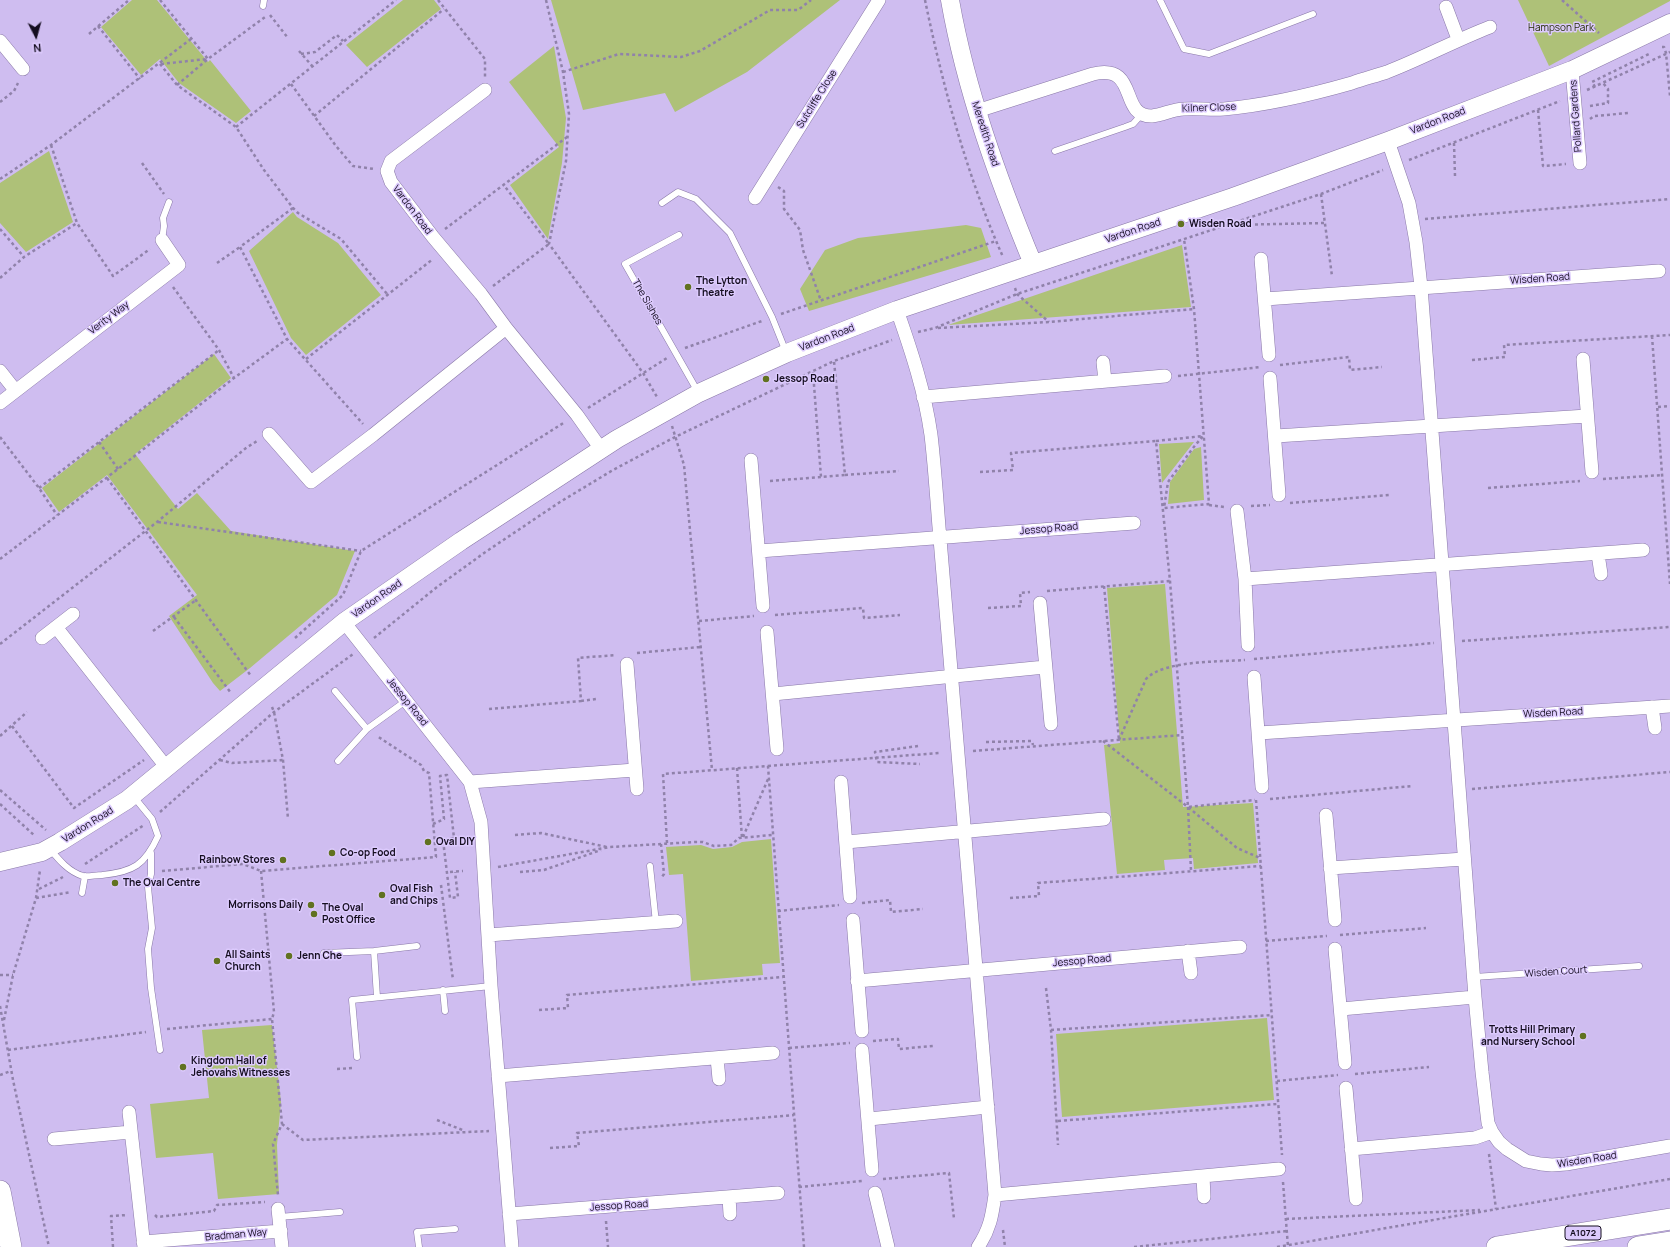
<!DOCTYPE html>
<style>
body{margin:0}
#map{position:relative;width:1670px;height:1247px;overflow:hidden;background:#cfbdf0;font-family:Manrope,sans-serif}
canvas{display:block}
.north{position:absolute;left:16px;top:16px;width:40px;height:40px;-webkit-text-stroke:3px #dccafd;paint-order:stroke;rotate:174deg;font-size:11px;font-weight:700;line-height:16px;text-align:center;color:#150e20}
.north::after{content:'';display:block;margin:auto;width:14px;height:18px;background:#150e20;clip-path:polygon(50% 0,100% 100%,50% 72%,0 100%)}
</style>
<div id="map">
<canvas width="1670" height="1247"></canvas>
<div class="north">N</div>
</div>
<script>
const context = document.querySelector('canvas').getContext('2d');
context.lineJoin = 'round';
function fillPath(path, color) {
  context.fillStyle = color;
  context.fill(path, 'evenodd');
}
function stroke(path, color, width, dash) {
  context.strokeStyle = color;
  context.lineWidth = width;
  context.lineCap = dash ? 'butt' : 'round';
  context.setLineDash(dash || []);
  context.stroke(path);
}
function drawText(font, color, halo, rows, align = 'center') {
  context.font = font + ' Manrope,sans-serif';
  context.lineWidth = 3;
  context.setLineDash([]);
  context.textBaseline = 'middle';
  context.strokeStyle = halo;
  context.fillStyle = color;
  for (const [text, x, y, turn = 0] of rows) {
    context.save();
    context.translate(x, y);
    context.rotate((+turn || 0) * Math.PI / 180);
    context.textAlign = isNaN(turn) ? turn : align;
    if (halo) context.strokeText(text, 0, 0);
    context.fillText(text, 0, 0);
    context.restore();
  }
}
fillPath(new Path2D(`
 M 132,0 L 157,0 L 208,62 L 210,60 L 251,111 L 236,123 L 179,83 L 160,59 L 141,75 L 101,27 Z
 M 403,0 L 434,0 L 441,9 L 367,67 L 346,45 Z
 M 551,0 L 840,0 L 747,72 L 675,112 L 665,93 L 583,110 Z
 M 1518,0 L 1670,0 L 1670,1 L 1549,66 Z
 M 554,46 L 566,118 L 562,163 L 548,239 L 510,185 L 559,147 L 509,82 Z
 M 49,151 L 73,222 L 26,252 L 0,223 L 0,183 Z
 M 293,212 L 297,217 L 338,243 L 381,295 L 306,355 L 291,338 L 249,251 Z
 M 966,225 L 981,228 L 991,257 L 809,311 L 800,289 L 825,250 L 858,238 Z
 M 1182,245 L 1191,307 L 948,325 Z
 M 214,354 L 231,378 L 135,454 L 178,509 L 197,493 L 231,531 L 355,551 L 337,595 L 250,668 L 220,691 L 213,683 L 169,616 L 197,595 L 107,475 L 59,512 L 42,488 Z
 M 1194,442 L 1162,483 L 1159,444 Z
 M 1201,447 L 1204,500 L 1168,504 L 1170,482 L 1194,449 Z
 M 1165,584 L 1183,807 L 1253,803 L 1258,863 L 1194,869 L 1193,858 L 1164,860 L 1165,870 L 1117,874 L 1104,745 L 1120,743 L 1107,588 Z
 M 771,839 L 780,963 L 762,964 L 763,975 L 691,981 L 683,874 L 669,875 L 666,847 L 701,845 L 713,849 L 732,847 L 742,842 Z
 M 1267,1018 L 1274,1100 L 1062,1117 L 1056,1034 Z
 M 272,1025 L 281,1102 L 277,1145 L 279,1194 L 218,1199 L 213,1153 L 156,1158 L 150,1104 L 209,1098 L 202,1030 Z`), '#aec178');
const lane = new Path2D(`
 M 1160,0 L 1184,49 L 1209,54 L 1313,14
 M 263,6 L 264,0
 M 1055,151 L 1125,127 L 1133,124 L 1142,114
 M 662,203 L 678,192 L 696,199 L 730,233 L 772,317 L 786,352
 M 679,235 L 625,264 L 698,392
 M 162,240 L 164,226 L 163,218 L 169,202
 M 335,691 L 367,729
 M 338,761 L 367,729 L 407,700
 M 50,849 C 59,860 69,872 83,876 C 88,877 96,875 102,875 C 133,872 145,865 158,836 L 152,819 L 134,797
 M 151,853 L 151,874 L 148,887 L 152,928 L 148,949 L 151,988 L 160,1050
 M 650,866 L 656,923
 M 82,893 L 85,876
 M 374,951 L 377,997
 M 324,953 L 374,951 L 417,946
 M 1474,977 L 1639,966
 M 443,990 L 445,1011
 M 357,1057 L 352,1000 L 491,986
 M 279,1217 L 340,1212
 M 419,1247 L 417,1232 L 455,1229`);
const street = new Path2D(`
 M 1446,7 L 1458,39
 M 0,41 L 23,69
 M 1572,70 L 1580,163
 M 485,90 L 391,161 L 387,171 L 391,182 L 433,237 L 481,294 L 506,328 L 577,415 L 601,449
 M 977,111 L 1093,74 C 1140,63 1118,117 1152,116 C 1163,115 1173,109 1184,109 C 1197,108 1211,110 1224,109 C 1267,105 1310,95 1352,83 C 1363,79 1375,76 1387,72 C 1421,59 1454,41 1490,27
 M 1388,141 L 1409,203 L 1416,242 L 1421,287 L 1475,997 L 1482,1072 L 1488,1123 L 1492,1132 L 1499,1142 L 1507,1149 L 1526,1161 L 1541,1164 L 1552,1165 L 1566,1164 L 1670,1146
 M 755,198 L 879,0
 M 1261,259 L 1269,355
 M 1265,299 L 1659,271
 M 897,310 C 911,350 925,392 931,435 C 935,469 937,504 940,539 L 995,1195 C 992,1216 990,1229 978,1247
 M 1583,359 L 1592,472
 M 1103,362 L 1105,381
 M 0,371 L 15,390
 M 1270,378 L 1279,495
 M 923,397 L 1165,376
 M 0,403 L 179,265 L 162,240
 M 269,434 L 311,482 L 373,435 L 506,328
 M 1276,436 L 1587,416
 M 751,460 L 763,606
 M 1237,511 L 1245,579 L 1248,645
 M 759,551 L 1134,523
 M 1598,554 L 1601,574
 M 1245,579 L 1643,550
 M 1040,603 L 1051,724
 M 344,622 L 470,782 L 481,822 L 491,986 L 512,1247
 M 56,627 L 167,768
 M 767,632 L 777,749
 M 42,638 L 73,614
 M 627,664 L 637,789
 M 1254,677 L 1262,787
 M 773,694 L 1045,667
 M 1652,707 L 1655,728
 M 1259,733 L 1670,706
 M 470,782 L 635,770
 M 841,782 L 850,897
 M 1326,815 L 1335,920
 M 846,842 L 1104,819
 M 1330,868 L 1464,859
 M 853,920 L 862,1031
 M 488,935 L 676,921
 M 1335,949 L 1345,1063
 M 1188,951 L 1191,973
 M 857,981 L 1240,947
 M 1341,1009 L 1475,997
 M 862,1050 L 872,1170
 M 717,1058 L 719,1079
 M 498,1076 L 773,1053
 M 1346,1088 L 1356,1199
 M 129,1112 L 144,1247
 M 869,1119 L 988,1107
 M 54,1139 L 131,1132
 M 1351,1149 L 1475,1138 L 1492,1132
 M 1203,1176 L 1204,1197
 M 875,1193 L 888,1247
 M 995,1195 L 1279,1169
 M 729,1197 L 730,1214
 M 278,1209 L 282,1247
 M 509,1214 L 778,1193
 M 143,1242 L 281,1231`);
const secondary = new Path2D(`
 M 950,0 C 966,91 998,179 1033,264
 M 0,862 L 42,852 L 60,842 L 127,800 L 344,622 L 461,541 L 617,439 L 699,393 L 787,353 L 897,310 L 1233,197 L 1388,141 L 1572,70 L 1670,23`);
const primary = new Path2D(`
 M 0,1191 L 11,1247
 M 1497,1247 L 1670,1219
 M 1638,1247 L 1670,1242`);
stroke(lane, '#8978a7', 7);
stroke(street, '#8978a7', 14);
stroke(secondary, '#8978a7', 19);
stroke(primary, '#8978a7', 22);
stroke(new Path2D(`
 M 160,0 L 208,59
 M 438,0 L 485,59 L 485,77
 M 546,0 L 563,72 L 569,114 L 566,161 L 549,244 L 643,373 L 657,397
 M 925,0 C 943,87 967,176 1003,257
 M 1562,0 L 1599,33
 M 270,15 L 288,38
 M 98,26 L 140,79
 M 89,34 L 129,0
 M 1662,47 L 1664,47 L 1666,53 L 1670,96
 M 299,51 L 313,67
 M 301,54 L 315,52 L 337,35 L 343,41
 M 160,64 L 177,85 L 236,127 L 264,170 L 293,208 L 298,213 L 341,239 L 388,295
 M 161,64 L 207,59
 M 563,72 L 619,54 L 681,57 L 700,51 L 770,10 L 798,10 L 811,0
 M 291,84 L 336,146 L 353,166 L 374,169
 M 177,85 L 208,59 L 265,17
 M 1595,87 L 1592,82 L 1651,53
 M 1587,90 L 1670,52
 M 0,102 L 14,91 L 18,83
 M 1590,106 L 1608,103 L 1608,89 L 1603,83
 M 1538,110 L 1543,166 L 1566,164
 M 314,116 L 444,9
 M 1590,119 L 1594,116 L 1629,113
 M 236,127 L 396,0
 M 1454,143 L 1455,176
 M 51,145 L 77,223 L 113,276 L 150,249
 M 1409,160 L 1560,101
 M 142,163 L 164,194
 M 0,179 L 51,145 L 191,39
 M 778,187 L 784,191 L 784,209 L 800,230 L 803,250 L 821,301
 M 1321,194 L 1332,276
 M 293,208 L 240,247 L 287,339 L 363,424
 M 1425,219 L 1670,199
 M 1231,225 L 1325,223
 M 0,229 L 24,257
 M 445,229 L 567,137
 M 217,263 L 240,247
 M 0,278 L 24,257 L 77,223
 M 493,286 L 549,244 L 503,184
 M 173,287 L 219,350 L 234,378
 M 1015,288 L 1017,294 L 1049,322
 M 781,314 L 996,241
 M 938,328 L 1049,322 L 1194,309
 M 918,332 L 935,328 L 1017,294 L 1321,194 L 1383,170
 M 1652,336 L 1670,584
 M 685,348 L 762,321
 M 306,359 L 433,259
 M 1472,360 L 1505,357 L 1504,345 L 1670,335
 M 1280,365 L 1349,357 L 1350,370 L 1382,367
 M 813,372 L 821,477 L 845,475 L 834,361
 M 1178,376 L 1261,367
 M 1658,407 L 1670,406
 M 588,408 L 667,358
 M 672,426 L 684,465 L 712,770
 M 0,437 L 39,488 L 57,515
 M 1156,441 L 1203,436 L 1193,448 L 1168,482 L 1164,508 L 1209,504 L 1194,309 L 1184,239
 M 99,442 L 118,469
 M 980,472 L 1013,470 L 1011,453 L 1156,441 L 1170,581 L 1188,807 L 1255,800
 M 845,475 L 899,471
 M 107,478 L 251,676
 M 1603,479 L 1663,475
 M 770,481 L 821,477
 M 39,488 L 219,350
 M 1488,488 L 1580,481
 M 1290,503 L 1390,495
 M 1209,505 L 1224,507
 M 1251,506 L 1270,505
 M 158,522 L 361,551
 M 0,559 L 118,469 L 234,378 L 287,339
 M 1104,586 L 1119,740
 M 1047,591 L 1170,581
 M 988,608 L 1021,606 L 1020,593 L 1030,592
 M 775,615 L 863,608 L 864,618 L 900,615
 M 174,617 L 231,693
 M 699,621 L 754,616
 M 153,631 L 196,600
 M 295,638 L 343,595 L 361,551 L 565,422
 M 374,638 L 437,587 L 484,553 L 560,502 L 613,470 L 675,437 L 834,361 L 892,340
 M 1462,641 L 1670,627
 M 0,644 L 157,522 L 246,448 L 257,441
 M 637,653 L 700,647
 M 1254,659 L 1434,643
 M 581,701 L 596,699
 M 272,707 L 274,712 L 283,760 L 288,819
 M 489,709 L 581,701 L 578,658 L 616,655
 M 12,726 L 74,808 L 144,760
 M 0,736 L 27,712
 M 1119,740 L 1146,679 C 1164,660 1219,662 1245,660
 M 1103,741 L 1188,807 L 1237,848 L 1260,858
 M 986,742 L 1032,741 L 1033,745
 M 918,746 L 875,752 L 877,762 L 920,764
 M 973,751 L 1182,735
 M 220,760 L 232,763 L 283,760
 M 768,766 L 939,753
 M 737,768 L 742,838
 M 1472,789 L 1670,772
 M 0,790 L 46,830
 M 1270,799 L 1412,786
 M 1256,800 L 1282,1155
 M 0,804 L 35,836
 M 1188,807 L 1191,871
 M 160,812 L 274,712 L 353,654
 M 433,824 L 444,819 L 440,776 L 447,775 L 454,838 L 443,840 L 450,898 L 458,897 L 455,872
 M 515,835 L 541,833 L 607,847
 M 743,837 L 768,779
 M 667,843 L 663,774 L 768,766 L 804,1247
 M 661,844 L 664,874 L 662,877
 M 85,864 L 144,825
 M 498,867 L 610,847 L 695,842 L 703,842 L 714,846 L 731,845 L 739,838 L 772,835
 M 162,871 L 243,864 L 261,871 L 436,857 L 429,773 L 424,771 L 421,765 L 377,736
 M 261,871 L 274,1012 L 272,1019 L 282,1124 L 273,1144 L 278,1195
 M 450,872 L 463,871
 M 520,872 L 544,870 L 601,850
 M 441,885 L 453,980
 M 39,889 L 63,877
 M 36,898 L 71,892
 M 1010,898 L 1039,896 L 1038,883 L 1261,866
 M 862,903 L 890,900 L 891,912 L 923,909
 M 778,911 L 839,905
 M 1340,935 L 1426,928
 M 1266,941 L 1327,936
 M 0,975 L 13,975
 M 1046,988 L 1051,1030 L 1058,1145
 M 0,1006 L 13,1080 L 49,1247
 M 539,1010 L 568,1008 L 567,995 L 783,977
 M 4,1020 L 13,975 L 36,898 L 40,870
 M 167,1029 L 272,1019
 M 1051,1030 L 1272,1015
 M 873,1041 L 898,1039 L 899,1049 L 933,1046
 M 789,1048 L 850,1043
 M 8,1050 L 146,1032
 M 337,1069 L 353,1068
 M 1355,1074 L 1429,1067
 M 0,1075 L 11,1071
 M 1277,1081 L 1338,1075
 M 437,1120 L 465,1131
 M 1058,1121 L 1278,1104
 M 282,1124 L 303,1140 L 489,1131
 M 550,1148 L 579,1146 L 577,1133 L 794,1115
 M 1489,1154 L 1496,1209
 M 883,1179 L 949,1173 L 954,1219
 M 1283,1182 L 1288,1247
 M 799,1187 L 862,1181
 M 155,1215 L 157,1217 L 214,1211 L 217,1205 L 265,1202
 M 1286,1219 L 1480,1210
 M 606,1221 L 608,1247
 M 1003,1230 L 1005,1247
 M 113,1247 L 111,1216 L 127,1215
 M 1134,1247 L 1287,1231
 M 1277,1247 L 1670,1179`), '#9082aa', 2.5, [3, 3]);
stroke(lane, '#fff', 6);
stroke(street, '#fff', 13);
stroke(secondary, '#fff', 18);
stroke(primary, '#fff', 21);
for (const [x, y, r, color] of [
 [1181,224,4,"#617220"],
 [688,287,4,"#617220"],
 [766,379,4,"#617220"],
 [428,842,4,"#617220"],
 [332,853,4,"#617220"],
 [283,860,4,"#617220"],
 [115,883,4,"#617220"],
 [382,895,4,"#617220"],
 [311,905,4,"#617220"],
 [314,914,4,"#617220"],
 [289,956,4,"#617220"],
 [217,961,4,"#617220"],
 [1583,1036,4,"#617220"],
 [183,1067,4,"#617220"]
]) {
  const dot = new Path2D();
  dot.arc(x, y, r, 0, 2 * Math.PI);
  context.fillStyle = color;
  context.fill(dot);
  stroke(dot, '#dccafd', 1.5);
}
for (const [x, y, w] of [
 [1583,1233,36]
]) {
  const box = new Path2D();
  box.roundRect(x - w / 2, y - 7, w, 14, 3);
  context.fillStyle = '#dccafd';
  context.fill(box);
  stroke(box, '#150e20', 1);
}
drawText('bold 9px', '#150e20', null, [
 ["A1072",1583,1233]
]);
drawText('10px', '#252e03', '#dccafd', [
 ["Hampson Park",1561,28]
]);
drawText('10px', '#150e20', '#dccafd', [
 ["Sutcliffe Close",817,99,-58],
 ["Kilner Close",1209,108,-2],
 ["Pollard Gardens",1576,116,-94],
 ["Vardon Road",1438,121,-21],
 ["Meredith Road",985,134,72],
 ["Vardon Road",412,210,53],
 ["Vardon Road",1133,231,-18],
 ["Wisden Road",1540,279,-4],
 ["The Sishes",647,302,60],
 ["Verity Way",109,318,-37],
 ["Vardon Road",827,338,-21],
 ["Jessop Road",1049,529,-5],
 ["Vardon Road",377,599,-35],
 ["Jessop Road",407,702,51],
 ["Wisden Road",1553,713,-3],
 ["Vardon Road",88,825,-32],
 ["Jessop Road",1082,961,-5],
 ["Wisden Court",1556,972,-4],
 ["Wisden Road",1587,1160,-9],
 ["Jessop Road",619,1206,-4],
 ["Bradman Way",236,1235,-5]
]);
drawText('bold 10px', '#150e20', '#dccafd', [
 ["Wisden Road",1189,224],
 ["The Lytton",696,281],
 ["Theatre",696,293],
 ["Jessop Road",774,379],
 ["Oval DIY",436,842],
 ["Co-op Food",340,853],
 ["Rainbow Stores",275,860,"right"],
 ["The Oval Centre",123,883],
 ["Oval Fish",390,889],
 ["and Chips",390,901],
 ["Morrisons Daily",303,905,"right"],
 ["The Oval",322,908],
 ["Post Office",322,920],
 ["All Saints",225,955],
 ["Church",225,967],
 ["Jenn Che",297,956],
 ["Trotts Hill Primary",1575,1030,"right"],
 ["and Nursery School",1575,1042,"right"],
 ["Kingdom Hall of",191,1061],
 ["Jehovahs Witnesses",191,1073]
], 'left');
</script>
